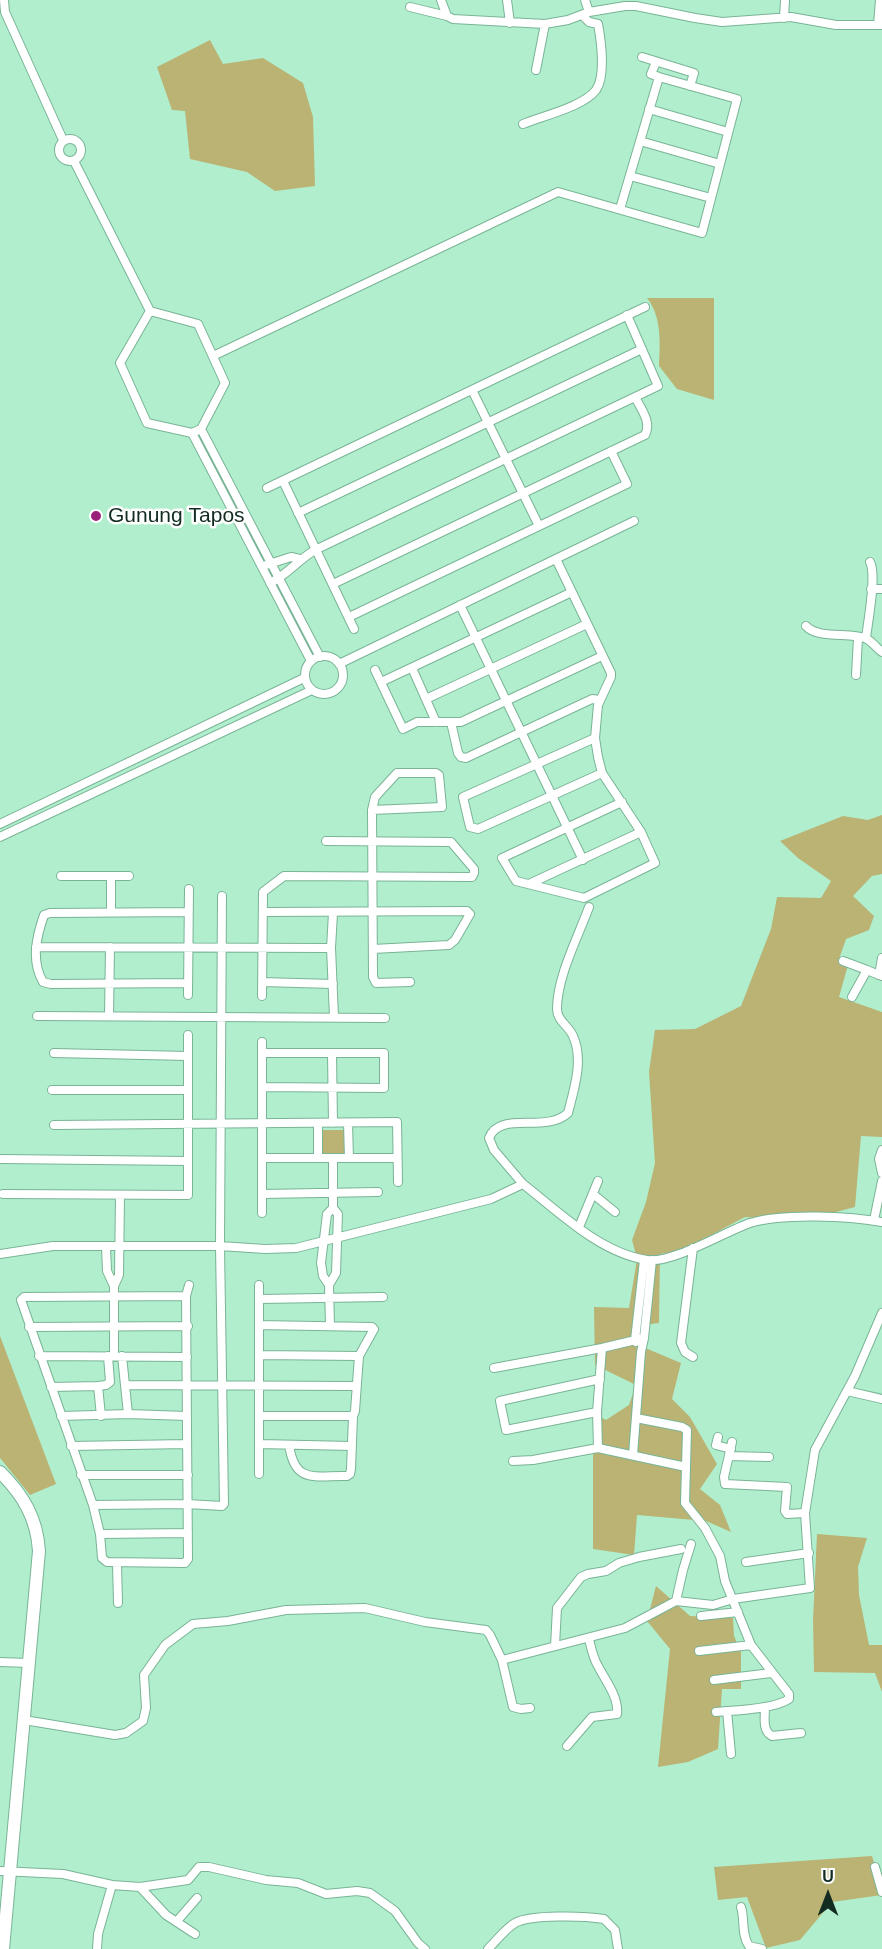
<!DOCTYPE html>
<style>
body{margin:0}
#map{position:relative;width:882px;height:1949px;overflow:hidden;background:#b0eece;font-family:Arial,sans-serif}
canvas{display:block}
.north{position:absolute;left:798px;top:1865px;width:60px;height:60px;-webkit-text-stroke:4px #fff;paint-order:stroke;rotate:0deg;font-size:16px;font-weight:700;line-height:24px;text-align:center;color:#132c21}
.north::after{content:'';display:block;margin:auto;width:21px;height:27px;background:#132c21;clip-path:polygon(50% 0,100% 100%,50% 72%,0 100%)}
</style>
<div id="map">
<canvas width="882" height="1949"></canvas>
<div class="north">U</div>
</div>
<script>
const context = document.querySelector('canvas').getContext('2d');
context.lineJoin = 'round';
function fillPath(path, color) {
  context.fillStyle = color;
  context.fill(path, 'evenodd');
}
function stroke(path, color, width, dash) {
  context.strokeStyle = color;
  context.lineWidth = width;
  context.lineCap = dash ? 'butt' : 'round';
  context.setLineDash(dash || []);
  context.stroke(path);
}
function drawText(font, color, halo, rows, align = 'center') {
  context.font = font + ' Arial,sans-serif';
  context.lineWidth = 5;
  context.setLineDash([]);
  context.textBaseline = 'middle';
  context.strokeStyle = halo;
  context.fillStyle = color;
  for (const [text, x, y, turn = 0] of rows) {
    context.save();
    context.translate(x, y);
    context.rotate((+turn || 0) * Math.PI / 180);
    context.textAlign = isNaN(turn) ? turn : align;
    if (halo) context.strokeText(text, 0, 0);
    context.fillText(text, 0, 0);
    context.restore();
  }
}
fillPath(new Path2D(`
 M 210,40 L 223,64 L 263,58 L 303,83 L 313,117 L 315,186 L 275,191 L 247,172 L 190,159 L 185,111 L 172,110 L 157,67 Z
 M 647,298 L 714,298 L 714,400 L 677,389 L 659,366 C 660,343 662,317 647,298 Z
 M 882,815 L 882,874 L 872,876 L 853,896 L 874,916 L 869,930 L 846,939 L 839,959 L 848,965 L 839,997 L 882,1012 L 882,1137 L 861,1136 L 855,1207 L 802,1221 L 745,1217 L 683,1250 L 660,1254 L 659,1323 L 636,1326 L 631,1342 L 681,1363 L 672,1399 L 690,1417 L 717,1464 L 700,1489 L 720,1505 L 731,1532 L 706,1521 L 637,1515 L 634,1555 L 593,1549 L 593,1413 L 606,1420 L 629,1405 L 636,1385 L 595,1365 L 594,1307 L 629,1308 L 637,1259 L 632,1240 L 646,1202 L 655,1163 L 649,1072 L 655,1030 L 695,1029 L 741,1006 L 771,929 L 777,897 L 821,898 L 831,881 L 798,858 L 780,841 L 843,816 L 868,820 Z
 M 323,1130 L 345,1130 L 345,1154 L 323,1154 Z
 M 0,1336 L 56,1484 L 30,1495 L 0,1458 Z
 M 817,1534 L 867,1538 L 858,1567 L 859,1595 L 869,1645 L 882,1645 L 882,1692 L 875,1673 L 814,1672 L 813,1620 Z
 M 656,1586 L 690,1616 L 733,1618 L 734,1636 L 741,1652 L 741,1689 L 722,1689 L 718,1749 L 688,1762 L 658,1767 L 670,1649 L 647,1621 Z
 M 872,1856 L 882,1888 L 882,1895 L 832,1902 L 800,1940 L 766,1948 L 747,1897 L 718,1900 L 714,1867 Z`), '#bbb373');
const street = new Path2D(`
 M 4,0 L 5,12 L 63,140
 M 441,0 L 447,16 L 453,19 L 545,24 L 568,20 L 589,12 L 625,6 L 636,6 L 695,18 L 722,22 L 791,17 L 836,25 L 882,25
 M 507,0 L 510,23
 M 585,0 L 589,12
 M 410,7 L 447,16
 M 784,18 L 785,0
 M 878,25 L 880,0
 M 642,57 L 694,73 L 690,86
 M 656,62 L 651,74 L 659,77
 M 536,70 L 545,24
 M 649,109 L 728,132
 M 523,124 C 542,116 583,107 596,90 C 606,76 601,40 598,24 L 589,22 L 582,15
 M59 150a11 11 0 1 1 22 0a11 11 0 1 1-22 0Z
 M 640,141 L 720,164
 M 74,161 L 150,311
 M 630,176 L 711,198
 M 150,311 L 198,324 L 225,383 L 201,429 L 192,433 L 147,423 L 120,363 Z
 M 213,356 L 558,192 L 702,233 L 737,99 L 659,77 L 620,209
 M 472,390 L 539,526
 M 201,429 L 320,657
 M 192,433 L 311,661
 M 283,481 L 354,629
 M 267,488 L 645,307
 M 298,513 L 642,349
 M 556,559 L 611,673 L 611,677 L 598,705 L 595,738 L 598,757 L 602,773 L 641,832 L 655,863 L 584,898 L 516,881 L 502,858 L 622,802
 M 266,565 L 291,557 L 300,559
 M 270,583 C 288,574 298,560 315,550 L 658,386 L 627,315
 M 333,584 L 645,435 C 652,422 641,409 635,397
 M 871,589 L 882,589
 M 460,605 L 583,860
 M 349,617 L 627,484 L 611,451
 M 806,626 C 819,640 852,631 867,639 C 872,642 877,648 882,652
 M 866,638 C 868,621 877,575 870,562
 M305 675a19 19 0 1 1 38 0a19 19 0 1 1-38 0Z
 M 339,664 L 634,521
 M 412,668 L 436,722
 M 375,670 L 403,729 L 417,722 L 461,722 L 602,656
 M 856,675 L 858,638
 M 381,682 L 572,592
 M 426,699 L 587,624
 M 451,722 L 458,753 L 461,757 L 466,758 L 592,699 L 600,700
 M 595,738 L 463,797 L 470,827 L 478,829 L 602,773
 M 372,810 L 442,807 L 439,775 L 436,773 L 397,773 L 375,797 L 372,810 L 373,977 L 376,983 L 410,982
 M 0,824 L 304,678
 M 0,837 L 312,690
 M 61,876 L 129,876
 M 531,883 L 641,832
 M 111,911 L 111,876
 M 188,912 L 50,913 L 44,915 C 36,938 31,961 43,982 L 51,984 L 188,983
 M 263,912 L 467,911 L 470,914 L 455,940 L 449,945 L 373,949
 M 333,913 L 331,948 L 334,1017
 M 36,947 L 331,948
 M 843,961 L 867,970
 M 882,976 L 879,975 L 882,958
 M 262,982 L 333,984
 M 188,995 L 189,889
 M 262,996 L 263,892 L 284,876 L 472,877 L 474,873 L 474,869 L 451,842 L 326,841
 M 852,997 L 867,970 L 879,975
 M 37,1016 L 385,1018
 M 109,1016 L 110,947
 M 54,1053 L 188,1056
 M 262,1053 L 384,1053 L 384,1088 L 262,1087
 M 332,1053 L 333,1123
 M 52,1090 L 188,1090
 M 318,1123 L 318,1158
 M 348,1123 L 349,1158
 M 54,1125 L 397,1122 L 398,1182
 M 882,1150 L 879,1159 L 882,1173
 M 262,1158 L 397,1158
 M 0,1159 L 188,1161
 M 523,1184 L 494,1150 L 489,1138 C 500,1110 545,1134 568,1113 C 574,1089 584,1060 573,1036 C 569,1026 557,1021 557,1009 C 557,977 578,937 589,907
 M 3,1194 L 188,1195 L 188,1035
 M 262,1194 L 378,1192
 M 593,1194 L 615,1212
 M 262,1213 L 262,1042
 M 874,1220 L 882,1181
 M 579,1227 L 598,1181
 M 106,1247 L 107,1271 L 114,1286
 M 693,1248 L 681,1343 L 685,1352 L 693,1357
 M 0,1254 L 53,1246 L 220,1246 L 265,1249 L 296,1248 L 491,1199 L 523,1184 C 559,1212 600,1253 647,1260 C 672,1264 724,1232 750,1223 C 783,1213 848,1216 882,1222
 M 259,1285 L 259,1474
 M 329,1285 L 336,1273 L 338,1214 L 333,1208 L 333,1158
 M 186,1296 L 24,1297 L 21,1300 L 93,1505 L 100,1534 L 102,1558 L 107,1562 L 185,1563 L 188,1559 L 186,1296 L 189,1285
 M 260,1299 L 383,1297
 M 330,1326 L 329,1285 L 323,1276 L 321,1263 L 327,1214 L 333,1208
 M 29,1327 L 188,1326
 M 636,1342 L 635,1340 L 644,1260
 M 259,1355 L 359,1356 L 374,1329 L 372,1327 L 259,1325
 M 39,1356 L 187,1357
 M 114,1356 L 114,1286 L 119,1275 L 120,1195
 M 122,1356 L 128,1414
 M 494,1368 L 602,1348 L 644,1338
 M 126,1385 L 356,1386
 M 51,1387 L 98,1386
 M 847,1391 L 882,1399
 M 597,1412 L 506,1430 L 500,1401 L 600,1379
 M 61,1416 L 128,1414 L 186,1416
 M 101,1416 L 98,1386 L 106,1385 L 110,1382 L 108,1356
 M 259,1416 L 353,1416 L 355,1411 L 359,1356
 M 636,1418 L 682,1427 L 687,1430 L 685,1503 L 705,1528 L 720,1556 L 725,1581 L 751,1645 L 789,1694 L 789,1699 C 776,1708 743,1710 727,1711
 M 718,1437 L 716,1445 L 731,1449
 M 732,1442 L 724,1477 L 725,1484 L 787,1487 L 785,1511 L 787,1514 L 805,1513
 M 259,1444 L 352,1446
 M 289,1445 C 295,1485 315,1475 347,1476 L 350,1474 L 351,1469 L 353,1416
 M 71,1446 L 187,1444
 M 598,1448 L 686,1467
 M 633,1455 L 641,1352 L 644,1338 L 652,1260
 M 729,1456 L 769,1457
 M 513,1461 L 533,1460 L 598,1448 L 597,1412 L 602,1348
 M 81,1475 L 188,1475
 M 93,1505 L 187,1504 L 222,1506 L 224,1504 L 220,1246 L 222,896
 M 100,1534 L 188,1533
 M 746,1562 L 809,1553
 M 117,1564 L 118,1603
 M 676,1601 L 683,1570 L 691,1544
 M 701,1616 L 738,1612
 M 555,1646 L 557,1608 L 581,1577 L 588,1574 L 606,1571 L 619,1563 L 639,1557 L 681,1549
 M 699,1651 L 751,1645
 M 502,1660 L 513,1707 L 521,1709 L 530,1708
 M 0,1662 L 29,1663
 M 714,1680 L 771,1673
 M 765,1708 C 765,1717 762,1731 772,1736 L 801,1733
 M 716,1712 L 727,1711 L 731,1754
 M 24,1720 L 115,1735 L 126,1733 L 143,1721 L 146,1708 L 144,1675 L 165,1645 L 193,1624 L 228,1621 L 286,1610 L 365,1608 L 425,1622 L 486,1630 L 490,1635 L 502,1660 L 625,1628 L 676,1601 L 713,1605 L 733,1599 L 810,1588 L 805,1513 L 815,1450 L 855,1376 L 882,1313
 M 567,1746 L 592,1717 L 617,1714 C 619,1697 605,1680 598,1666 C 593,1658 591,1647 589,1639
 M 875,1867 L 882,1892
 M 0,1871 L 63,1874 L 112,1885 L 140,1887 L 188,1880 L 199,1867 L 209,1867 L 266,1880 L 298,1883 L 326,1894 L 357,1891 L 370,1893 L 395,1911 L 418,1943 L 425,1949
 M 140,1887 L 166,1915 L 195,1934
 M 741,1907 C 745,1919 741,1935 749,1946 L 762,1949
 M 177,1921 L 197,1898
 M 97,1949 L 98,1934 L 112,1885
 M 488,1949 C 497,1940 505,1929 515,1923 C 531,1914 586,1916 604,1919 L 615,1930 L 618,1949`);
const primary = new Path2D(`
 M 0,1472 C 23,1495 37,1518 39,1551 L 3,1949`);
stroke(street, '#79b496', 10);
stroke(primary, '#79b496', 14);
stroke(street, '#fff', 8);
stroke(primary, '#fff', 12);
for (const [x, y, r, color] of [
 [96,516,6,"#991f78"]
]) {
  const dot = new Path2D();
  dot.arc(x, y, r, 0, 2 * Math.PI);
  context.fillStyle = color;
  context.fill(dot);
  stroke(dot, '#fff', 2);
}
drawText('21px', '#132c21', '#fff', [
 ["Gunung Tapos",108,516]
], 'left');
</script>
